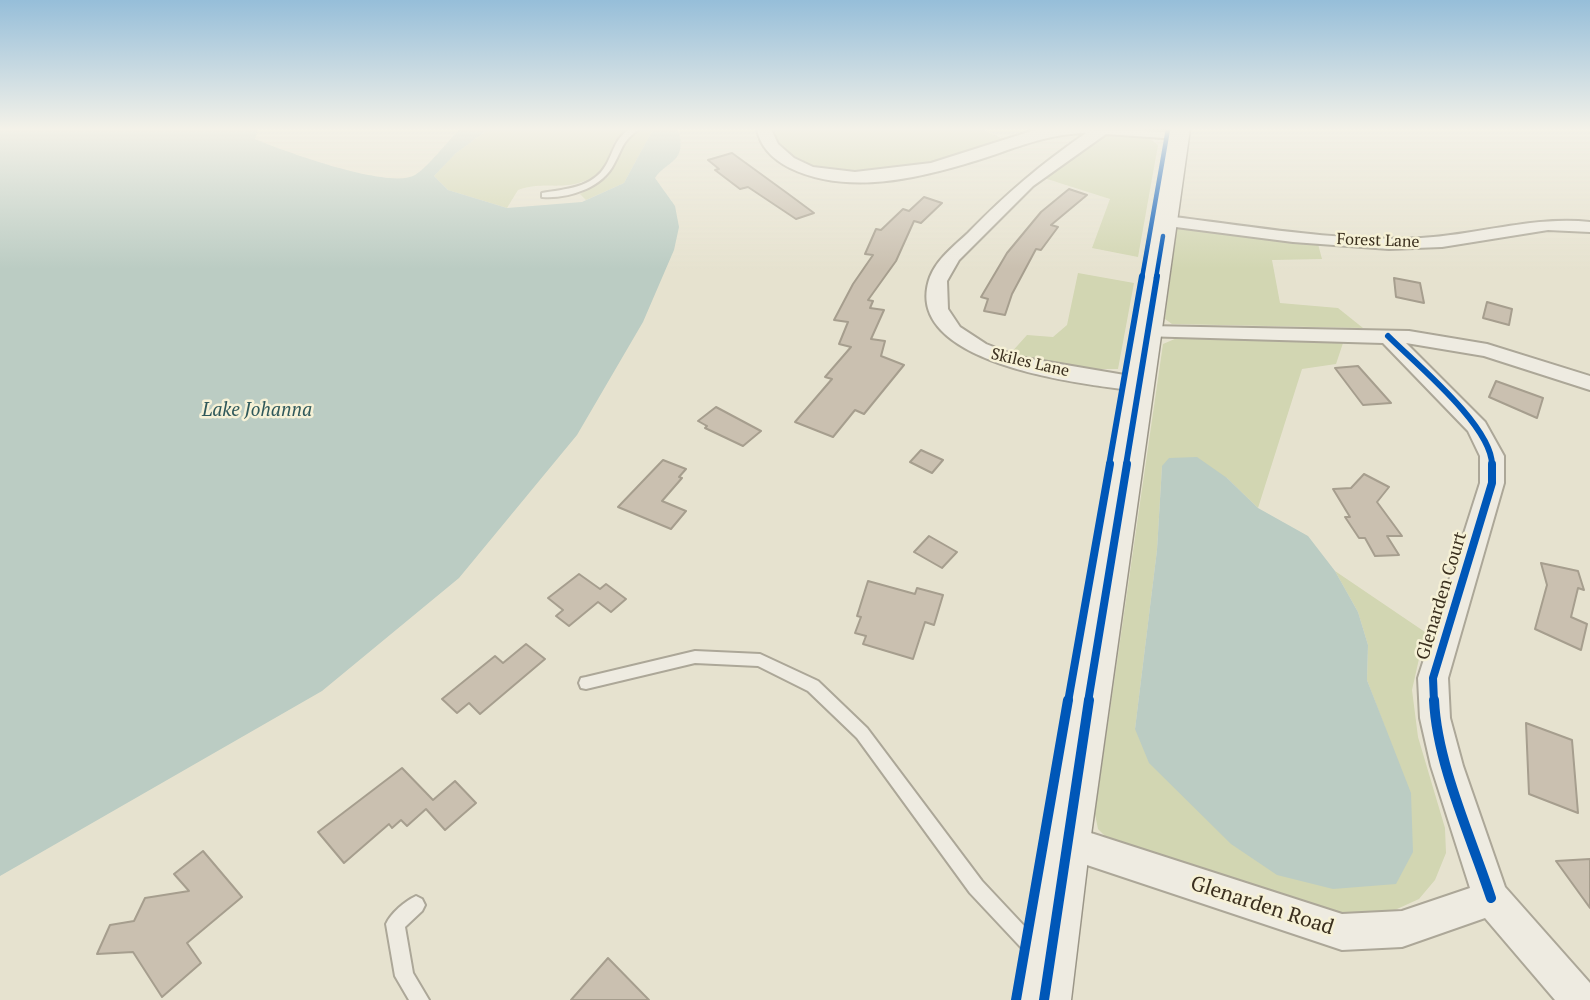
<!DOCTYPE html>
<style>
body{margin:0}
canvas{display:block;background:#e6e2cf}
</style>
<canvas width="1590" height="1000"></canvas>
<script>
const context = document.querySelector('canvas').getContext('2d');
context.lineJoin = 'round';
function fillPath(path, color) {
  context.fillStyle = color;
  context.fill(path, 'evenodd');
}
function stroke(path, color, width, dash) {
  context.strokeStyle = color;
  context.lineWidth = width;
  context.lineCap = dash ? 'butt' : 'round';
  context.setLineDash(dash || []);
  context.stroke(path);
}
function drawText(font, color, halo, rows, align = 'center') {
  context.font = font + ' "PT Serif",serif';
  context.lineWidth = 5;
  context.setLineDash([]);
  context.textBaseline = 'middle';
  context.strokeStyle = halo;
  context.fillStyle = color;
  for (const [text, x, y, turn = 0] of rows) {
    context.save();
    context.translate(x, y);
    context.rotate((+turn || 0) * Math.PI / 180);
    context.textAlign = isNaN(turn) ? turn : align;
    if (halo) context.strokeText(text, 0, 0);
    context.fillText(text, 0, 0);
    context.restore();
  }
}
fillPath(new Path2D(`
 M 489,129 L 629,129 L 615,141 L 601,173 C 564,195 551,179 518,190 L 507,208 L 448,190 L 434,176 L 456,153 Z
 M 640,129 L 653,129 L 624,183 L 586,200 L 580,194 L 608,177 L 623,141 Z
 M 771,129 L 982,129 L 1003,139 C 959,158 869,181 822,171 C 812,169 802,162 792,157 C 780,151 771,143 771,129 Z
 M 1107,134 L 1145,135 L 1158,145 L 1138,257 L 1092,248 L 1110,199 L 1044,178 Z
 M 1181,228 L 1318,244 L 1322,259 L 1272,260 L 1280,303 L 1338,308 L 1363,328 L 1172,324 L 1165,319 L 1177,229 Z
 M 1078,273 L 1134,283 L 1118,369 L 1091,369 L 1009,355 L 1027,335 L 1053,337 L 1067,325 Z
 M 1177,338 L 1344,340 L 1336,364 L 1302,369 L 1258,508 L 1227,478 L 1162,466 L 1157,550 L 1135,729 L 1386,730 L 1367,680 L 1368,645 L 1358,612 L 1335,571 L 1425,632 L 1412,690 L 1418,737 L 1445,828 L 1446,853 L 1435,880 L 1419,899 L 1386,914 L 1330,914 L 1108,839 L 1098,829 L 1095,814 L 1163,344 Z`), '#d2d6b2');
fillPath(new Path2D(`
 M 0,129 L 258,129 L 255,139 C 283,151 390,190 415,175 C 426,169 449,140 460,129 L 489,129 L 456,153 L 434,176 L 448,190 L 507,208 L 582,202 L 624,183 L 653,129 L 678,129 C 688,163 667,160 655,178 L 675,206 L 679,227 L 674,250 L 643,322 L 577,435 L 459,578 L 322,691 L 0,876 Z
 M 1197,457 L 1227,478 L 1258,508 L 1308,536 L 1335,571 L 1358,612 L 1368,645 L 1367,680 L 1411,793 L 1413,852 L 1396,884 L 1333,889 L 1277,875 L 1231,844 L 1149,763 L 1135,729 L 1157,550 L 1162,466 L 1169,458 Z`), '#bbccc3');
const building = new Path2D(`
 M 732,153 L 787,193 L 814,213 L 796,219 L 748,187 L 740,189 L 715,170 L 719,169 L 708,160 Z
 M 1069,189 L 1087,195 L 1051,225 L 1058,227 L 1041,250 L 1036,249 L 1012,294 L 1005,315 L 984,311 L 988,299 L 981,297 L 1007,253 L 1041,212 Z
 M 924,197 L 942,203 L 921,223 L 914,221 L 896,261 L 868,300 L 873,301 L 870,308 L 884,310 L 871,339 L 885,341 L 881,356 L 904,365 L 864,414 L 855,410 L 833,437 L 795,422 L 832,379 L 825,377 L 851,347 L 839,344 L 848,322 L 834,320 L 853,284 L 873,255 L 865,254 L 876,229 L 881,230 L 903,209 L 909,211 Z
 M 1394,278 L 1420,283 L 1424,303 L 1396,297 Z
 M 1487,302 L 1512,309 L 1509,325 L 1483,318 Z
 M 1358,366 L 1391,403 L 1363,405 L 1335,368 Z
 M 1496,381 L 1543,398 L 1537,418 L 1489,397 Z
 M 716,407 L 761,431 L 743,446 L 705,428 L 707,426 L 698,421 Z
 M 921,450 L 943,460 L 932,473 L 910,462 Z
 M 663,460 L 686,469 L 679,477 L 682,478 L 662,501 L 686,511 L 671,529 L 618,507 Z
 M 1364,474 L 1389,487 L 1377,502 L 1402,536 L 1387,536 L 1399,555 L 1375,556 L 1365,538 L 1359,538 L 1345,517 L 1350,517 L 1333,489 L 1351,488 Z
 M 929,536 L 957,552 L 942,568 L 914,552 Z
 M 1541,563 L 1578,571 L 1584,590 L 1578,588 L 1571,617 L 1587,624 L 1581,650 L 1535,629 L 1547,585 Z
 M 579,574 L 600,589 L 606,584 L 626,599 L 611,612 L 598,602 L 569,626 L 556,616 L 563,610 L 548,598 Z
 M 868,581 L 915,594 L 917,588 L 943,595 L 934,625 L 925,622 L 913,659 L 863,644 L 866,636 L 855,633 L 861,617 L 857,616 Z
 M 526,644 L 545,659 L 480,714 L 469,703 L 457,713 L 442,699 L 495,656 L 503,663 Z
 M 1526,723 L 1572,740 L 1578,813 L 1529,794 Z
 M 402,768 L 433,800 L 455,781 L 476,803 L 445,830 L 426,809 L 407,826 L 401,820 L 392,828 L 389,824 L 344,863 L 318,832 Z
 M 203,851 L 242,897 L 187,943 L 201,963 L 162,997 L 133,952 L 97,954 L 110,925 L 134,921 L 145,898 L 189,891 L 174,874 Z
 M 1590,859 L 1590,908 L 1556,861 Z
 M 608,958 L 649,1000 L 571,1000 Z`);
fillPath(building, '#cac0b0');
stroke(building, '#a69e8e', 2);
const lane = new Path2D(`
 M 630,129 L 639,129 C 621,143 624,146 614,164 C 602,188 568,199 542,197 L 542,193 C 565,189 593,188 606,165 C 614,151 615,138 630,129 Z
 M 695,651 L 760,654 L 818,681 L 867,728 L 982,881 L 1042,945 L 1045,951 L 1042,957 L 1036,960 L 1030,957 L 970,893 L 857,738 L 808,691 L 758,666 L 695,663 L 586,689 L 581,688 L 579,683 L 581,678 L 586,677 Z
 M 416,896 L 422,899 L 425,905 L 422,911 L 405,927 L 413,973 L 429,1000 L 409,1000 L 395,976 L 386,924 C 391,913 405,901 416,896 Z`);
const street = new Path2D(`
 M 757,129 L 771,129 L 778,144 L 794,158 L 813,167 L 855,172 L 931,163 L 1038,129 L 1183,132 L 1185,135 L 1178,139 L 1106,134 L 1033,186 L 959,260 L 947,281 L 948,309 L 960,327 L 986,344 L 1019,357 L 1148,379 L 1151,384 L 1148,389 L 1140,391 C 1088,385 898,365 930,277 C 937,259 954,246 968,233 C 1008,192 1039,166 1086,133 C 1046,134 1016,148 978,160 C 920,178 848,196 790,168 C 774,160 760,147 757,129 Z
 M 1166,216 C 1250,226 1336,242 1421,238 C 1478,235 1532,216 1590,222 L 1590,232 L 1548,230 L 1442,247 L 1389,249 L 1293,242 L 1160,225 L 1157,221 L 1160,217 Z
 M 1148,326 L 1409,331 L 1487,344 L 1590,376 L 1590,390 L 1484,356 L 1406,343 L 1485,422 L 1504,456 L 1504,483 L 1448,678 L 1450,718 L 1463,766 L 1505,887 L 1590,983 L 1590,1000 L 1555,1000 L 1485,918 L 1402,947 L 1342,950 L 1054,854 L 1049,842 L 1054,830 L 1066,825 L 1342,914 L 1402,911 L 1470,888 L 1431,766 L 1420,718 L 1418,678 L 1480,483 L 1480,456 L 1468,431 L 1383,343 L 1141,336 L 1138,332 L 1141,328 Z`);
const secondary = new Path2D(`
 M 1168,129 L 1190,129 L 1090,842 L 1071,1000 L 1017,1000 L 1042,842 Z`);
stroke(lane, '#aca798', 4);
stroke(street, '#aca798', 4);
stroke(secondary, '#9b9688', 3);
fillPath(lane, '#eeebe1');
fillPath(street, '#eeebe1');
fillPath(secondary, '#eeebe1');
stroke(new Path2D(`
 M 1142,278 L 1168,129
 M 1156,278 L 1163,236`), '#0057b8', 4.5);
stroke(new Path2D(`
 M 1388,336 C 1416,364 1492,426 1492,465
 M 1109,465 L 1142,276
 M 1126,465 L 1157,276`), '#0057b8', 6);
stroke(new Path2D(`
 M 1068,702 L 1110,464
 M 1088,702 L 1127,464
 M 1434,702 L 1433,678 L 1492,483 L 1492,464`), '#0057b8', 8);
stroke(new Path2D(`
 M 1434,700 C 1437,764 1471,837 1491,898
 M 1016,1000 L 1068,700
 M 1044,1000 L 1089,700`), '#0057b8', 10);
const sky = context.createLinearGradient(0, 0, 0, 269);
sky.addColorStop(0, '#96bed9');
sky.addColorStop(0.48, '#f4f2e9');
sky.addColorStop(1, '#f4f2e900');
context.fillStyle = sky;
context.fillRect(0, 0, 1590, 269);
drawText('16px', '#3b301f', '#f6f1d6', [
 ["Forest Lane",1378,241,2],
 ["Skiles Lane",1030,363,13]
]);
drawText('18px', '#3b301f', '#f6f1d6', [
 ["Glenarden Court",1442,596,-73]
]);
drawText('italic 19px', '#2f585a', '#f6f1d6', [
 ["Lake Johanna",257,411]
]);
drawText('21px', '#3b301f', '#f6f1d6', [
 ["Glenarden Road",1262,906,18]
]);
</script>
